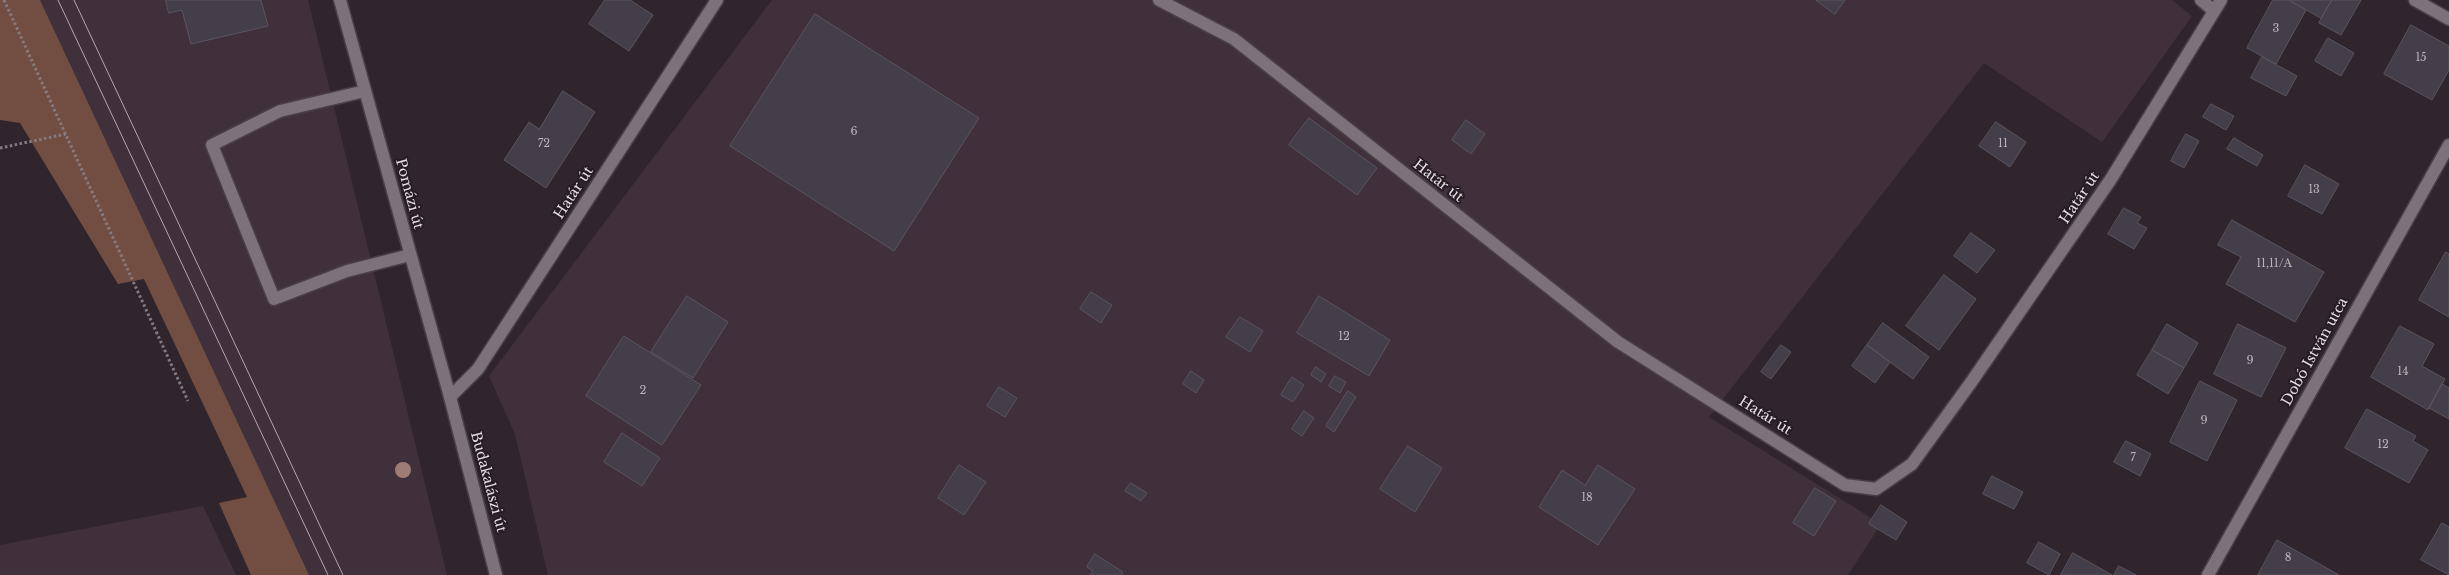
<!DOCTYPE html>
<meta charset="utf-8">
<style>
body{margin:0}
canvas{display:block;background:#30252d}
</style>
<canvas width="2449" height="575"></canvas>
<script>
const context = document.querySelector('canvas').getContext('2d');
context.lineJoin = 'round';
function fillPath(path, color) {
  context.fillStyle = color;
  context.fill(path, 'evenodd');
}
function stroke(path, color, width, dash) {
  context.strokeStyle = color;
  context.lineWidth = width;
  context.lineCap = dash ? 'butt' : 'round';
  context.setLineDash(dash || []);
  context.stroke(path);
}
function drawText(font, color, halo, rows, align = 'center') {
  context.font = font + ' "Libre Baskerville",serif';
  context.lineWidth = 4;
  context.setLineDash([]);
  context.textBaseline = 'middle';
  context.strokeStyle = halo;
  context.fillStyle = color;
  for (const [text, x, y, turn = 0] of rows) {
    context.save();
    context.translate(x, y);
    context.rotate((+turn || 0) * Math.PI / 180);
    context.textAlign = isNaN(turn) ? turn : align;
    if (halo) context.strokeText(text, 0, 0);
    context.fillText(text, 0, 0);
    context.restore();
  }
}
fillPath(new Path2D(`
 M 40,0 L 308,0 L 447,575 L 309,575 Z
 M 772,0 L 2172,0 L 2192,16 L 2102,142 L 1984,63 L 1709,417 L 1881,524 L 1848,575 L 548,575 L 515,434 L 489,376 Z
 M 203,506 L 236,575 L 0,575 L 0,545 Z`), '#40303b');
fillPath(new Path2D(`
 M 0,0 L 40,0 L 309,575 L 251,575 L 219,503 L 247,497 L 144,279 L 118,284 L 20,123 L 0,120 Z`), '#724e42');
const building = new Path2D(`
 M 166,0 L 261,0 L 268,26 L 191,44 L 182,10 L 169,13 Z
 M 605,0 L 630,0 L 653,15 L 629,51 L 589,24 Z
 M 1816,0 L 1845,0 L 1835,14 Z
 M 2273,0 L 2288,0 L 2306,10 L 2276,64 L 2247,48 Z
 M 2290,0 L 2332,0 L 2321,18 Z
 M 2332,0 L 2361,0 L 2341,35 L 2319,23 Z
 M 815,14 L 979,118 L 894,251 L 730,146 Z
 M 2411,25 L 2449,46 L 2449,70 L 2432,100 L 2384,74 Z
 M 2328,38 L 2354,53 L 2341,76 L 2315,61 Z
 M 2262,57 L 2297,76 L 2286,96 L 2251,78 Z
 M 563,91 L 595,112 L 546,188 L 504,160 L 529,122 L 539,129 Z
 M 2211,104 L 2234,116 L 2226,130 L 2203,117 Z
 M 1309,118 L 1377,168 L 1357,195 L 1289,145 Z
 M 1466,120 L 1485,134 L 1471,154 L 1452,140 Z
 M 1996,122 L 2026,142 L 2010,167 L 1979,146 Z
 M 2186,134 L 2199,141 L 2184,168 L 2171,161 Z
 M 2234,138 L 2263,155 L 2257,166 L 2227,149 Z
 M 2305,165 L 2339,184 L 2322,214 L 2288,196 Z
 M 2124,208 L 2141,217 L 2137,223 L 2147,228 L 2134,249 L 2108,234 Z
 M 2232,220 L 2324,272 L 2295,322 L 2226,284 L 2241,257 L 2218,245 Z
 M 1971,233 L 1995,250 L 1977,273 L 1954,256 Z
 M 2446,252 L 2449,254 L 2449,317 L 2419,300 Z
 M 1944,275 L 1976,299 L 1939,350 L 1906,326 Z
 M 1091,292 L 1112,305 L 1101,323 L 1080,309 Z
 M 687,296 L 728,322 L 693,378 L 651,352 Z
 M 1319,296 L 1390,340 L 1369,376 L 1297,333 Z
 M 1240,317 L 1263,331 L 1250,352 L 1226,337 Z
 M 1883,323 L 1929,357 L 1913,379 L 1867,345 Z
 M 2167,324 L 2198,343 L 2184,368 L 2152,350 Z
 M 2238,324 L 2286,348 L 2261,397 L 2214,374 Z
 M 2400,326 L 2434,344 L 2422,366 L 2445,379 L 2428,410 L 2371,377 Z
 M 624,336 L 701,385 L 662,445 L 586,396 Z
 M 1781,345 L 1791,352 L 1771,379 L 1761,372 Z
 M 1867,345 L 1890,362 L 1875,383 L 1852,366 Z
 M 2152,350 L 2184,368 L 2168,394 L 2137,375 Z
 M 1316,367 L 1326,374 L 1321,382 L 1311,375 Z
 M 1191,371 L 1204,380 L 1196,393 L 1183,384 Z
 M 1335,376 L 1346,382 L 1340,393 L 1329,386 Z
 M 1292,377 L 1304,385 L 1293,402 L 1281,395 Z
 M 2200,381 L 2237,400 L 2207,461 L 2170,442 Z
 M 2442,384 L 2449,388 L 2449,419 L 2429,408 Z
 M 999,387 L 1017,398 L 1005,417 L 987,406 Z
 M 1348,391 L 1356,397 L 1334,432 L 1326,426 Z
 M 2367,409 L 2416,436 L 2413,441 L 2428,450 L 2409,483 L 2345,448 Z
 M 1304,411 L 1314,418 L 1302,436 L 1292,429 Z
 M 622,433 L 660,458 L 642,486 L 604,462 Z
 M 2126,441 L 2151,454 L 2140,476 L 2114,462 Z
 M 1408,446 L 1442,468 L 1415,512 L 1380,489 Z
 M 959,465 L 986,482 L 964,515 L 938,498 Z
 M 1598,465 L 1635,489 L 1598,545 L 1539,507 L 1562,470 L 1585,485 Z
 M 1992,476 L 2023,492 L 2014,509 L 1983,494 Z
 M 1131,483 L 1147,493 L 1141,501 L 1125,491 Z
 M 1815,488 L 1836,501 L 1814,536 L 1793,523 Z
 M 1881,505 L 1907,522 L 1896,540 L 1869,524 Z
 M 2442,523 L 2449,527 L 2449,575 L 2421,560 Z
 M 2277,540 L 2339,575 L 2258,575 Z
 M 2039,542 L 2060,554 L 2049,575 L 2027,563 Z
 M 2073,553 L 2112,575 L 2061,575 Z
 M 1095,554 L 1123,572 L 1121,575 L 1090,575 L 1093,571 L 1087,567 Z
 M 2119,566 L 2136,575 L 2114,575 Z`);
fillPath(building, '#433e49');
stroke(building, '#595460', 1);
const service = new Path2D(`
 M 365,91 L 280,111 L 212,145 L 274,299 L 347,271 L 410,255`);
const minor = new Path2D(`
 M 1159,0 L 1234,39 L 1618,342 L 1845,485 L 1876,489 L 1912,464 L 1972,381 L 2111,179 L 2221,0
 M 2201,0 L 2214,11
 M 2415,0 L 2449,19
 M 450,397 L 478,369 L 717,0
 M 2208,575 L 2449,145`);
const secondary = new Path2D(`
 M 340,0 L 450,397 L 496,575`);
stroke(service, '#494046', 15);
stroke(minor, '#494046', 15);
stroke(secondary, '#494046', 15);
stroke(new Path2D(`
 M 4,0 L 188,401
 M 0,148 L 66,134`), '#847a81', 3, [2.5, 2.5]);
stroke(service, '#7d717a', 12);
stroke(minor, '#7d717a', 12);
stroke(secondary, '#7d717a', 12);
stroke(new Path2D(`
 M 58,0 L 328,575
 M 74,0 L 343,575`), '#b1a9af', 1);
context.fillStyle = '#9e7c76';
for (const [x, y] of [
 [403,470]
]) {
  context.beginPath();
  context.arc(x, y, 8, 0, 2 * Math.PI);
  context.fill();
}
drawText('11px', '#bcb6bc', null, [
 ["3",2276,29],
 ["15",2421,58],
 ["6",854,132],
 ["72",544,144],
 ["11",2003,144],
 ["13",2314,190],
 ["11,11/A",2274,264],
 ["12",1344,337],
 ["9",2250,361],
 ["14",2403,372],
 ["2",643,391],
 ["9",2204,421],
 ["12",2383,445],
 ["7",2133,458],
 ["18",1587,498],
 ["8",2288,558]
]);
drawText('14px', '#e5dee3', '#261c23', [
 ["Határ út",1438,181,38],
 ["Határ út",574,193,-57],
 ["Pomázi út",409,194,75],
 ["Határ út",2080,198,-56],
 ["Dobó István utca",2315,352,-61],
 ["Határ út",1765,416,32],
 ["Budakalászi út",488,482,75]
]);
</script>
